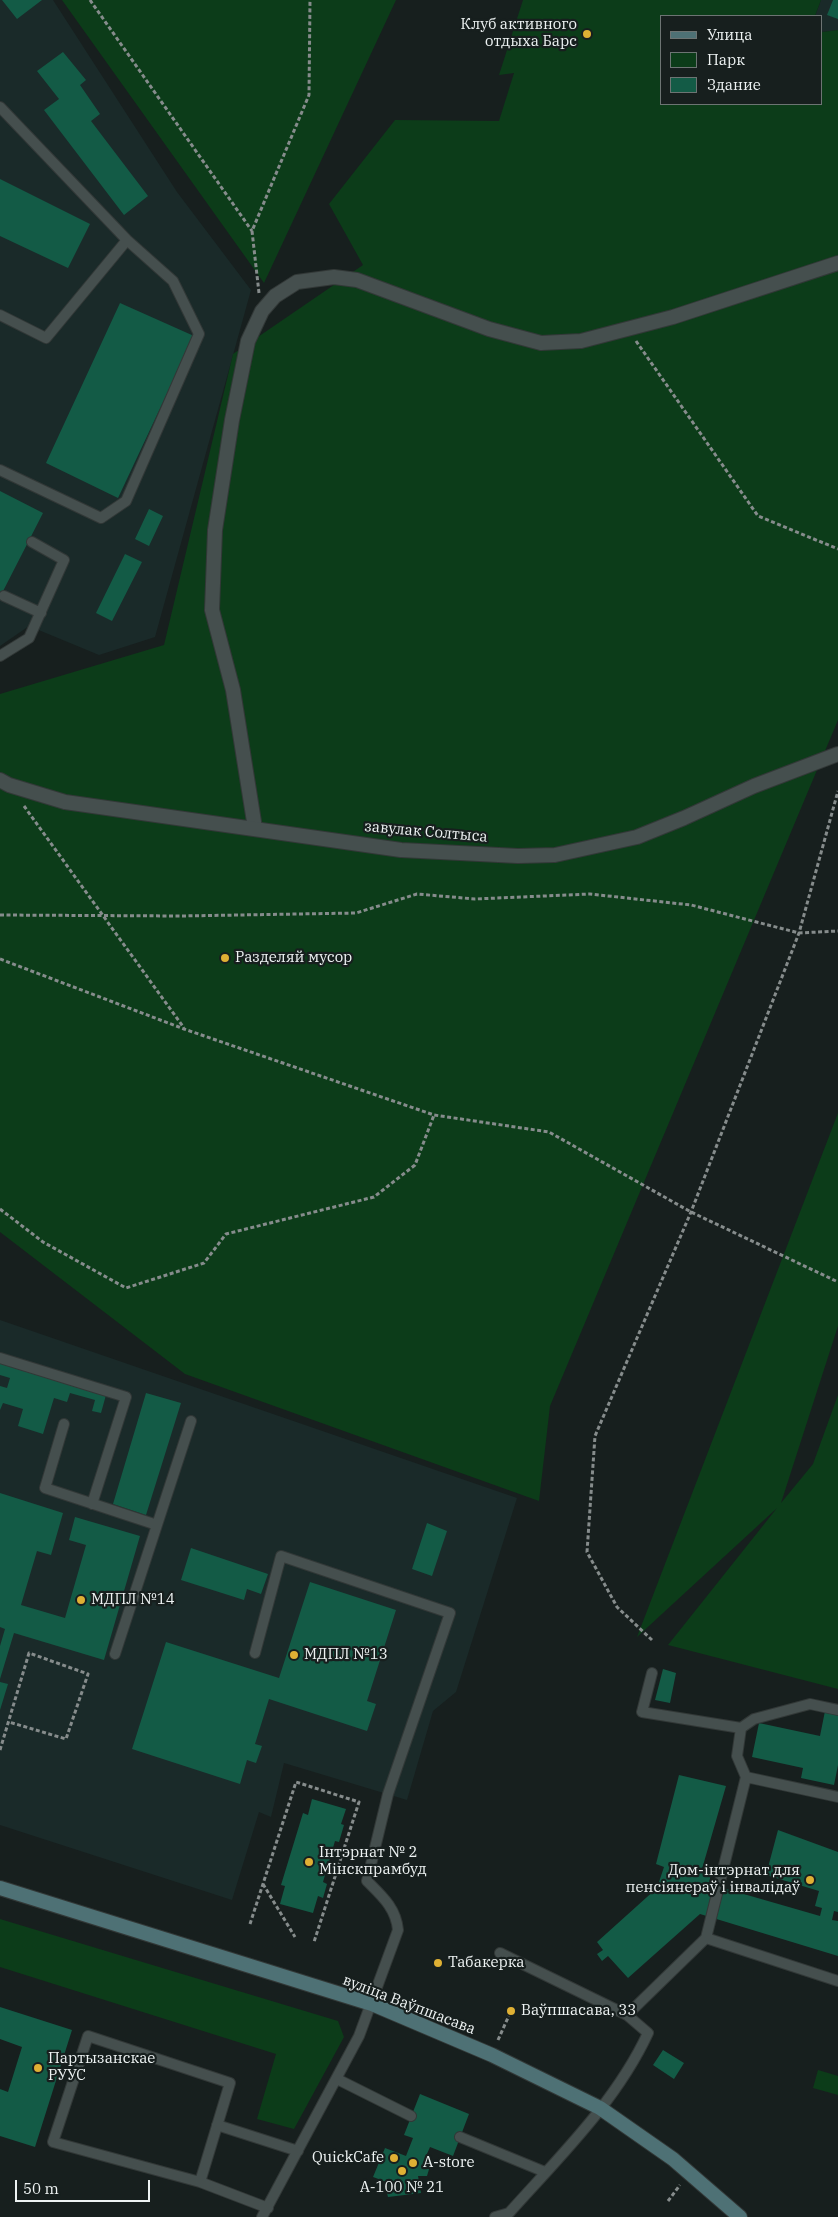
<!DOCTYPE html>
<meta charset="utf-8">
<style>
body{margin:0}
#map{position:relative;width:838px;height:2217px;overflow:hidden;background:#171f1e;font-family:"IBM Plex Serif",serif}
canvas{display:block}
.legend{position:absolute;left:660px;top:15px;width:162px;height:90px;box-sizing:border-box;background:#171f1e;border:1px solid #6d7473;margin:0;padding:6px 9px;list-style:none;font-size:15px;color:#eef3f3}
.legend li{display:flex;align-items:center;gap:10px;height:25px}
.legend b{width:25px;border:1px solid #6d7473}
.scale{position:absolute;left:15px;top:2180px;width:135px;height:22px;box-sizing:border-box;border:2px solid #eef3f3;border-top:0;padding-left:6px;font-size:15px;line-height:18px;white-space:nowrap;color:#eef3f3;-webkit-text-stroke:4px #171f1e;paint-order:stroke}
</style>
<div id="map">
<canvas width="838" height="2217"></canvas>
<ul class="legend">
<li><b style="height:6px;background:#4e7175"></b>Улица</li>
<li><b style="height:14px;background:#0c3c19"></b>Парк</li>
<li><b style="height:14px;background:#135b46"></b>Здание</li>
</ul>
<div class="scale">50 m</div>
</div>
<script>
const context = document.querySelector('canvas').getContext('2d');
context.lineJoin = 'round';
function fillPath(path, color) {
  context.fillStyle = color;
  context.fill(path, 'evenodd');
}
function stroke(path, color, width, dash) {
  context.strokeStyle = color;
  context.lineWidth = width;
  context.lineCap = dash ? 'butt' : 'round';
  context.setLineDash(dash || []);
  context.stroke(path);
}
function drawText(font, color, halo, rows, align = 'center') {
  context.font = font + ' "IBM Plex Serif",serif';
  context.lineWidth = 4.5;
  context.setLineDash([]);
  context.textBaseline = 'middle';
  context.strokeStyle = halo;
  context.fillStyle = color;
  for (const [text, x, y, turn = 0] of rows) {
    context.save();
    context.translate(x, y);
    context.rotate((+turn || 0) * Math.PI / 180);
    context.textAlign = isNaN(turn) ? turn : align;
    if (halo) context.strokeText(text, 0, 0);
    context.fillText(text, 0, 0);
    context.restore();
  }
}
fillPath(new Path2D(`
 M 0,0 L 53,0 L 177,192 L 251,290 L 155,637 L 99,655 L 29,626 L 0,646 Z
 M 821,0 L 838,0 L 838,30 L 822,32 L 822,16 L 815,16 Z
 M 0,1320 L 517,1498 L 456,1692 L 433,1711 L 407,1800 L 284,1763 L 271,1817 L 259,1812 L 232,1900 L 0,1825 Z`), '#1a2a29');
fillPath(new Path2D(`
 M 62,0 L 396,0 L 264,283 Z
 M 523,0 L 821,0 L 815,16 L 662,16 L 662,104 L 822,104 L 822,32 L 838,30 L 838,720 L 550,1406 L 539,1501 L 185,1374 L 0,1232 L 0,694 L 164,645 L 233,354 L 363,265 L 329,204 L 395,120 L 499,121 L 514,73 L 499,75 Z
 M 838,1113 L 838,1326 L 781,1503 L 813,1464 L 838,1395 L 838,1689 L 668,1645 L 777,1508 L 637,1637 Z
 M 0,1919 L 338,2021 L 344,2037 L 294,2129 L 257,2119 L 276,2054 L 0,1967 Z
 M 818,2070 L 838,2076 L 838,2095 L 813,2088 Z`), '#0c3c19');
fillPath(new Path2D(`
 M 2,0 L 42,0 L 17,19 Z
 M 833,0 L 838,0 L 838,19 L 827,15 Z
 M 63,52 L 86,80 L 80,85 L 100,114 L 91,121 L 148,196 L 124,215 L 44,110 L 59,99 L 37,71 Z
 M 0,179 L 90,224 L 68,268 L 0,236 Z
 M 120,303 L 194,336 L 118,498 L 46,463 Z
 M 0,491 L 43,513 L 0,597 Z
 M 149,509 L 163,516 L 149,546 L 135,539 Z
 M 125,554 L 142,562 L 112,621 L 96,613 Z
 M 0,1363 L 106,1395 L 101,1413 L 92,1411 L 95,1400 L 70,1393 L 67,1402 L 54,1398 L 43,1434 L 18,1426 L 23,1409 L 3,1403 L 0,1410 L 0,1386 L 7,1388 L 10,1378 L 0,1375 Z
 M 146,1393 L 181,1403 L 146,1515 L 113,1504 Z
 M 0,1493 L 63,1513 L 51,1555 L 37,1551 L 21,1605 L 65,1618 L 86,1545 L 69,1540 L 75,1517 L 140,1536 L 104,1660 L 14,1633 L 0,1679 L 0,1646 L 5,1629 L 0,1627 Z
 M 427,1523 L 447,1531 L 432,1576 L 412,1569 Z
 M 191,1548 L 268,1574 L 261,1594 L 247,1589 L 244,1600 L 181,1580 Z
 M 310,1582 L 396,1610 L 367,1701 L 376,1704 L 367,1731 L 269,1699 L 255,1744 L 262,1746 L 256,1763 L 247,1760 L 240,1784 L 132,1749 L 166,1642 L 279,1678 Z
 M 663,1669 L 676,1673 L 670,1703 L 655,1700 Z
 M 0,1682 L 8,1684 L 0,1710 Z
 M 825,1711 L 838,1714 L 838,1765 L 834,1785 L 801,1778 L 803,1768 L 752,1757 L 759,1723 L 820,1736 Z
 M 679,1775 L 726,1786 L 702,1869 L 711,1873 L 709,1884 L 820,1916 L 822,1908 L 815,1906 L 819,1891 L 766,1875 L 778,1830 L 838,1852 L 838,1912 L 834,1911 L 832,1920 L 838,1921 L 838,1956 L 700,1914 L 628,1978 L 608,1956 L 602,1961 L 597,1954 L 603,1950 L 597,1942 L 657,1888 L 664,1867 L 656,1864 Z
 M 312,1799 L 346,1809 L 341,1824 L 344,1825 L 339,1842 L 335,1841 L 323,1882 L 327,1884 L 323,1898 L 318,1896 L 313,1913 L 280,1904 L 285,1886 L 281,1885 L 303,1813 L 308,1815 Z
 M 0,2007 L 72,2030 L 35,2147 L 0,2136 L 0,2089 L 8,2092 L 22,2047 L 0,2039 Z
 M 663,2050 L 684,2063 L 674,2079 L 653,2065 Z
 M 420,2094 L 469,2114 L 453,2156 L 430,2147 L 423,2163 L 430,2166 L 427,2176 L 418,2176 L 421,2193 L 388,2197 L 384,2181 L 373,2177 L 385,2148 L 406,2156 L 413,2138 L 404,2135 Z`), '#135b46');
const service = new Path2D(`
 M 0,107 L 127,240 L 173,281 L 199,334 L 126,501 L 101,518 L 0,470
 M 0,315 L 46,338 L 127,240
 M 4,596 L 41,613
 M 0,656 L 29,638 L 64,560 L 32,542
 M 0,1358 L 126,1397 L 92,1504
 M 64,1424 L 45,1488 L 157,1525 L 115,1654
 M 157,1525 L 191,1421
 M 255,1653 L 281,1556 L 450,1613 L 388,1794 L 367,1881 C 382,1896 396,1908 398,1930 L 359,2036 L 262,2217
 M 652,1673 L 642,1712 L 741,1728 L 737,1756 L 746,1777 L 706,1938
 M 741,1728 L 754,1719 L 810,1704 L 838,1710
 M 746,1777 L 838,1797
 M 627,2015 L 706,1938 L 838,1981
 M 337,2079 L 411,2116
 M 217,2125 L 298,2151
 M 460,2137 L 545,2172
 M 200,2182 L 230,2083 L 88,2036 L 53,2142 L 200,2182 L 268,2208
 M 495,2217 L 509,2213 C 559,2157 616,2102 648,2033 L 627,2015 L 500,1953`);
const minor = new Path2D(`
 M 255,828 L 233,690 L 212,610 L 215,530 L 232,420 L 248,341 L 262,311 L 275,296 L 297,282 L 334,277 L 357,280 L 489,329 L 541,343 L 581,341 L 673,317 L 838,263`);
const tertiary = new Path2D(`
 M 0,780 L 9,785 L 65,802 L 401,850 L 518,856 L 555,855 L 637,837 L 684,818 L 754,786 L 838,754`);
const secondary = new Path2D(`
 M 0,1888 L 372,2004 L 492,2055 L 600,2108 L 673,2159 L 740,2217`);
stroke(service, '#323837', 12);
stroke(minor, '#323837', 16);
stroke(tertiary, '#323837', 16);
stroke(secondary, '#323837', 16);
stroke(new Path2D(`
 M 90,0 L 252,231
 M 259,293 L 252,231 L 309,95 L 310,0
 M 636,341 L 758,516 L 838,549
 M 24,806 L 184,1028
 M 0,915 L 181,916 L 356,913 L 417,894 L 475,899 L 590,894 L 691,905 L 799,933 L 838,931
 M 0,959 L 184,1029 L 434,1115 L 549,1132 L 691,1212 L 838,1282
 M 0,1209 L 43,1242 L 126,1288 L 204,1263 L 226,1234 L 374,1197 L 415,1165 L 434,1115
 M 652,1640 L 617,1607 L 587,1552 L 595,1436 L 691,1212 L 799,933 L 838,791
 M 0,1750 L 29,1653 L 88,1674 L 66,1739 L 9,1722
 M 263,1884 L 295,1937
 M 250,1924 L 296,1782 L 359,1802 L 314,1942
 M 498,2040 L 511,2011
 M 668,2201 L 680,2185`), '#868c8c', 3, [4, 2.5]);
stroke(service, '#454f4e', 10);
stroke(minor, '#454f4e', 14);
stroke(tertiary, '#454f4e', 14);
stroke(secondary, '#4e7175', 14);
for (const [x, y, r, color] of [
 [587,34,5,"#dfb034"],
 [225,958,5,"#dfb034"],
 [81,1600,5,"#dfb034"],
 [294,1655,5,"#dfb034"],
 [309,1862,5,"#dfb034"],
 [810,1880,5,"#dfb034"],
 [438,1963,5,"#dfb034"],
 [511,2011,5,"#dfb034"],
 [38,2068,5,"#dfb034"],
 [394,2158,5,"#dfb034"],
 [413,2163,5,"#dfb034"],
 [402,2171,5,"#dfb034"]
]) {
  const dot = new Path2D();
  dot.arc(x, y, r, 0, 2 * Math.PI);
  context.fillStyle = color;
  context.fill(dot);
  stroke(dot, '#171f1e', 2);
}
drawText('15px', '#eef3f3', '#171f1e', [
 ["Клуб активного",577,25,"right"],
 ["отдыха Барс",577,42,"right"],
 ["Разделяй мусор",235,958],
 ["МДПЛ №14",91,1600],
 ["МДПЛ №13",304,1655],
 ["Інтэрнат № 2",319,1853],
 ["Мінскпрамбуд",319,1870],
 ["Дом-інтэрнат для",800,1871,"right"],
 ["пенсіянераў і інвалідаў",800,1888,"right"],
 ["Табакерка",448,1963],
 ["Ваўпшасава, 33",521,2011],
 ["Партызанскае",48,2059],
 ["РУУС",48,2076],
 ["QuickCafe",384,2158,"right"],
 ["А-store",423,2163],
 ["А-100 № 21",402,2188,"center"]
], 'left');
drawText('15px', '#eef3f3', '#171f1e', [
 ["завулак Солтыса",426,832,5],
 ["вуліца Ваўпшасава",409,2005,21]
]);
</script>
